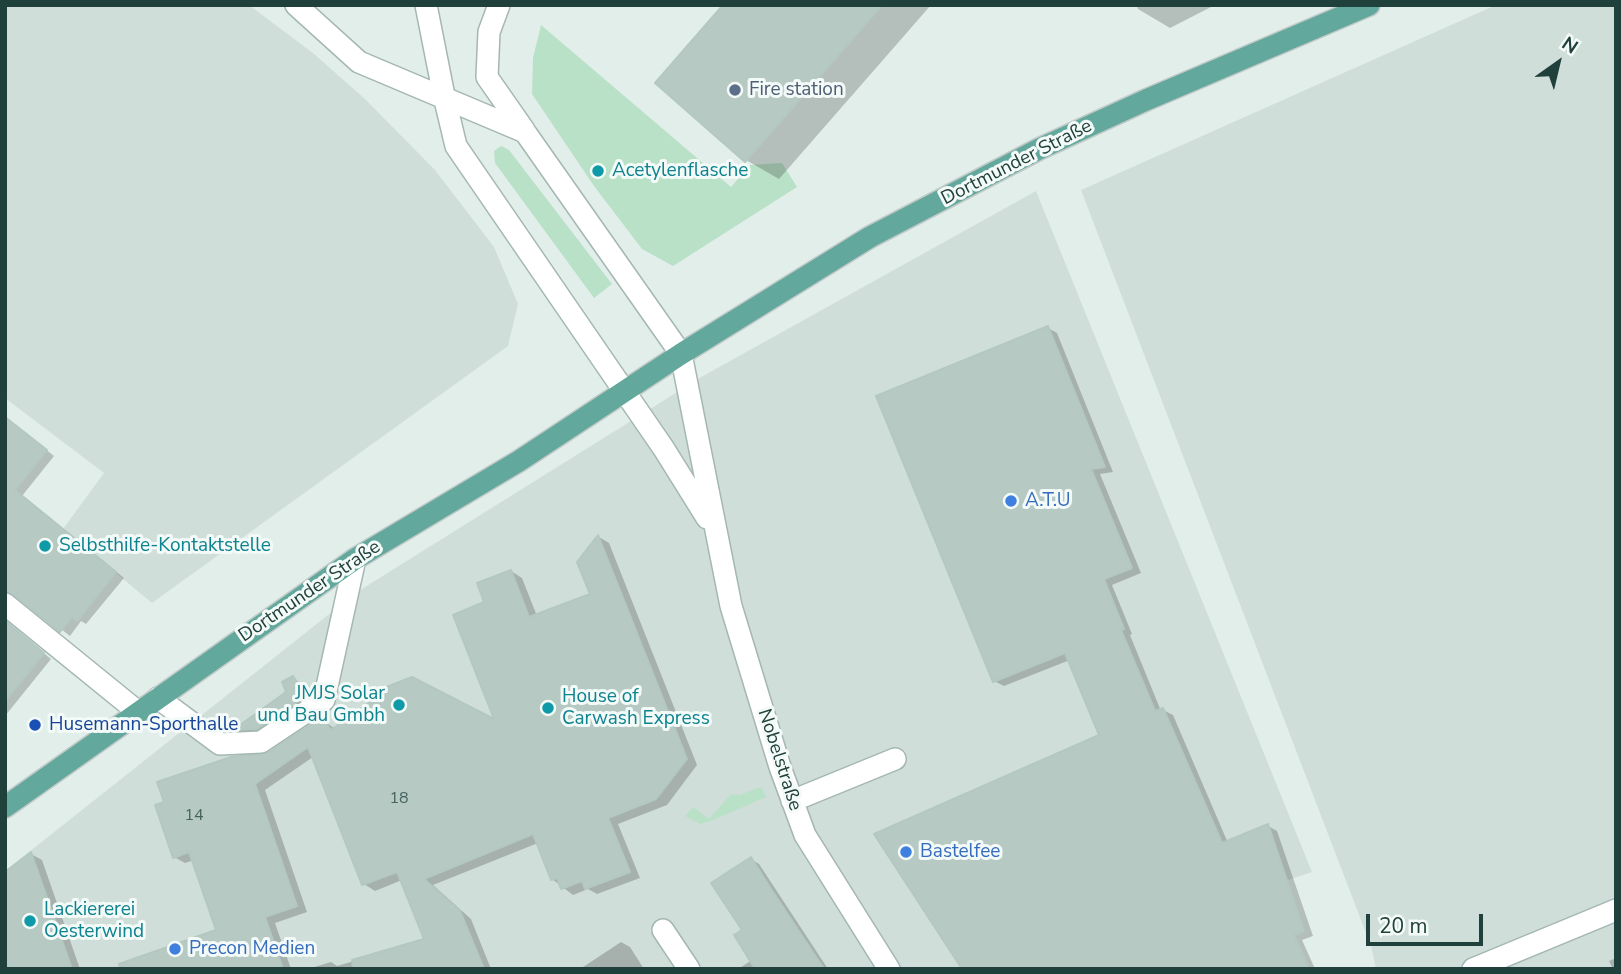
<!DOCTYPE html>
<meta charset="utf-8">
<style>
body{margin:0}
#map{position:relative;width:1621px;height:974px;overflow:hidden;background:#e2eeea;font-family:"Nunito Sans",sans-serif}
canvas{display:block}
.frame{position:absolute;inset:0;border:7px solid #20413b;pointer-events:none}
.north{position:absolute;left:1523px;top:28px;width:70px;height:70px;-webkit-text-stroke:5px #f3faf7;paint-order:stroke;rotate:34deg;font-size:19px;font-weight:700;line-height:28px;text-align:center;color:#20413b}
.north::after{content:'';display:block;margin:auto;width:24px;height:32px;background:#20413b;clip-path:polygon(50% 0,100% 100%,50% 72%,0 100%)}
.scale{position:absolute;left:1366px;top:914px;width:117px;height:32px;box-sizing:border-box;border:4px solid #20413b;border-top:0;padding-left:9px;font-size:21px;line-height:24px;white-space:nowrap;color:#20413b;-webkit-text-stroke:5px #f3faf7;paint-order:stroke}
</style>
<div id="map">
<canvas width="1621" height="974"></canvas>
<div class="frame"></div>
<div class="north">N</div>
<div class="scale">20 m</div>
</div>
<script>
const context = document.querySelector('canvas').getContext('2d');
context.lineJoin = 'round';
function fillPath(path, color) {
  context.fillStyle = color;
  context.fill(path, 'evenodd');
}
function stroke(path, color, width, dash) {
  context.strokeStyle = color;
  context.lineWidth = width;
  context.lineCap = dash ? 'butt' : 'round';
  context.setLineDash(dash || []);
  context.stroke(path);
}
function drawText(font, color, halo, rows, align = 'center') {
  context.font = font + ' "Nunito Sans",sans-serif';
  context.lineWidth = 6;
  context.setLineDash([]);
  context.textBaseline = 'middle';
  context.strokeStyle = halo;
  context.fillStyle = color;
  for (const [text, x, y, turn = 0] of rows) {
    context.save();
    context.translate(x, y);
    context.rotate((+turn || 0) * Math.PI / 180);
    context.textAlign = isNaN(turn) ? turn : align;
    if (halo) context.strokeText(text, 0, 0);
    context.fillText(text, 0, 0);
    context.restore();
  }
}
fillPath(new Path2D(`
 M 5,5 L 249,5 L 313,53 L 365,99 L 435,170 L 494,247 L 518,304 L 508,346 L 152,603 L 63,529 L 104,473 L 5,398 Z
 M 1496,5 L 1616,5 L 1616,969 L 1376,969 L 1371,946 L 1081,190 Z
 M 1036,191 L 1312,872 L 1063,955 L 1042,969 L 5,969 L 5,871 L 357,592 L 703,376 Z`), '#d0ded9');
fillPath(new Path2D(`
 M 541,25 L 731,187 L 750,165 L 782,163 L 797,187 L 673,266 L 642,249 L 594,186 L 532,94 L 533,58 Z
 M 501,146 L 509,150 L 612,284 L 594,298 L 495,163 L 494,151 Z
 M 757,788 L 762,788 L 766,797 L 713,820 L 700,824 L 685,816 L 693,807 L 709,819 L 731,794 L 740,795 Z`), '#b9e1c7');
fillPath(new Path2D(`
 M 726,5 L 931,5 L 779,179 L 746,160 Z
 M 1136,5 L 1215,5 L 1170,28 L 1138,9 Z
 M 1048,328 L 1057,333 L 1113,472 L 1100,474 L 1141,573 L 1112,585 L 1132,634 L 1130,635 L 1161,711 L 1163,710 L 1173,715 L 1228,843 L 1268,826 L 1277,831 L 1313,936 L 1302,940 L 1315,969 L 964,969 L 1101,736 L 1070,660 L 1004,686 L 994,681 Z
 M 5,424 L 16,426 L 54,456 L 22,496 L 124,578 L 86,624 L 81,621 L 70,636 L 20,597 L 11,596 L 5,599 Z
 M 599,537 L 609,543 L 697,765 L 667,805 L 618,824 L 640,878 L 597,894 L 588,889 L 573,895 L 552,879 L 538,843 L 433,885 L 471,919 L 491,969 L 308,969 L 331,962 L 337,966 L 426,940 L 402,880 L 375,891 L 364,884 L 313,757 L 265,790 L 307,912 L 275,923 L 291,969 L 144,969 L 218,931 L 194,860 L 185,863 L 174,857 L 268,755 L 322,719 L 335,729 L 497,723 L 487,603 L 511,571 L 522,578 L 537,616 L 592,595 Z
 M 5,621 L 51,659 L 5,716 Z
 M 292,678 L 301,683 L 314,701 L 266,733 L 243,734 L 236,730 L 288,693 Z
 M 31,854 L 42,860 L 80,969 L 5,969 Z
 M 751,859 L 759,864 L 828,969 L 738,969 L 752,960 L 744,931 Z
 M 621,942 L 630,947 L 644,969 L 580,969 Z
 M 1616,958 L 1616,969 L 1613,969 L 1609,961 Z`), '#0003');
const building = new Path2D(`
 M 723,5 L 882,5 L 745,162 L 655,83 Z
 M 1048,326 L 1105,467 L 1091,469 L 1132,568 L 1104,579 L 1124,629 L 1121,630 L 1155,711 L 1163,708 L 1222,843 L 1268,824 L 1304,931 L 1294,935 L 1309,969 L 962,969 L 874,834 L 1099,735 L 1065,653 L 993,682 L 876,396 Z
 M 5,417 L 47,450 L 15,490 L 116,572 L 77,621 L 72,617 L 60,632 L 13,594 L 5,591 Z
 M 598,535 L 687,759 L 656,799 L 608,818 L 630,872 L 585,889 L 582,881 L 561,889 L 557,878 L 551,880 L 533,834 L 424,879 L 460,911 L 484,969 L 353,969 L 352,960 L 424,939 L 397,872 L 362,885 L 308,747 L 255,784 L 297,906 L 265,917 L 283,969 L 120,969 L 119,964 L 216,930 L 189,852 L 173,858 L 155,805 L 164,802 L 157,782 L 231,757 L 268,753 L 322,717 L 331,730 L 381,694 L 384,688 L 412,677 L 494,719 L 453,615 L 484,602 L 477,583 L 511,570 L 529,617 L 590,594 L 577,562 Z
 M 5,621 L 44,653 L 5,701 Z
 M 293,676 L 306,696 L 257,729 L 233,730 L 286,692 L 282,682 Z
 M 31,852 L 72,969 L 5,969 L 5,872 Z
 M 751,857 L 771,889 L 824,969 L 755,969 L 734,935 L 742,930 L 711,883 Z`);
fillPath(building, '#b7c9c3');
stroke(building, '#b4c8c2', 2);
const minor = new Path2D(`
 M 296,5 L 359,62 L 525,132 L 681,354 L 731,606 L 780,767 L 805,835 L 889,969
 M 426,5 L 444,96 L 456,146 L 664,449 L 707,518
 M 499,5 L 489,32 L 487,77 L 524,130
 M 5,604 L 138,712
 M 158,698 L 220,744 L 261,742 L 324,700 L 355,559
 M 792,801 L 895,759
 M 663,930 L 689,969
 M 1473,969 L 1616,910`);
const major = new Path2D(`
 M 5,807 L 355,559 L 519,461 L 681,354 L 870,237 L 1039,149 L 1146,100 L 1369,5`);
stroke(minor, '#a4b7b2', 24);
stroke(major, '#c1cac8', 24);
stroke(minor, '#fff', 21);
stroke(major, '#62a89c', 21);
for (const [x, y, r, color] of [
 [735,90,7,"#5c6f8a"],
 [598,171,7,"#0f9aa8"],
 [1011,501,7,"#3f7fe0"],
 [45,546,7,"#0f9aa8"],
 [399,705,7,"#0f9aa8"],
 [548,708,7,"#0f9aa8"],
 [35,725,7,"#1a4fb4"],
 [906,852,7,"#3f7fe0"],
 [30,921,7,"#0f9aa8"],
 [175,949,7,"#3f7fe0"]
]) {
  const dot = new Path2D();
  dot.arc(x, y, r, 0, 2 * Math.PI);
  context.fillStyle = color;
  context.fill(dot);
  stroke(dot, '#f3faf7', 2.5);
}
drawText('16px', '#46635d', null, [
 ["18",399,799],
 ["14",194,816]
]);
drawText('19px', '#4e5e75', '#f3faf7', [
 ["Fire station",749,90]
], 'left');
drawText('19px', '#20413b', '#f3faf7', [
 ["Dortmunder Straße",1017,163,-27],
 ["Dortmunder Straße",310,592,-34],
 ["Nobelstraße",779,760,72]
]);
drawText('19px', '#0d838f', '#f3faf7', [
 ["Acetylenflasche",612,171],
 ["Selbsthilfe-Kontaktstelle",59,546],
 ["JMJS Solar",385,694,"right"],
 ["und Bau Gmbh",385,716,"right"],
 ["House of",562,697],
 ["Carwash Express",562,719],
 ["Lackiererei",44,910],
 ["Oesterwind",44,932]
], 'left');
drawText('19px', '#366cbe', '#f3faf7', [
 ["A.T.U",1025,501],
 ["Bastelfee",920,852],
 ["Precon Medien",189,949]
], 'left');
drawText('19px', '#164399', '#f3faf7', [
 ["Husemann-Sporthalle",49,725]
], 'left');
</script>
